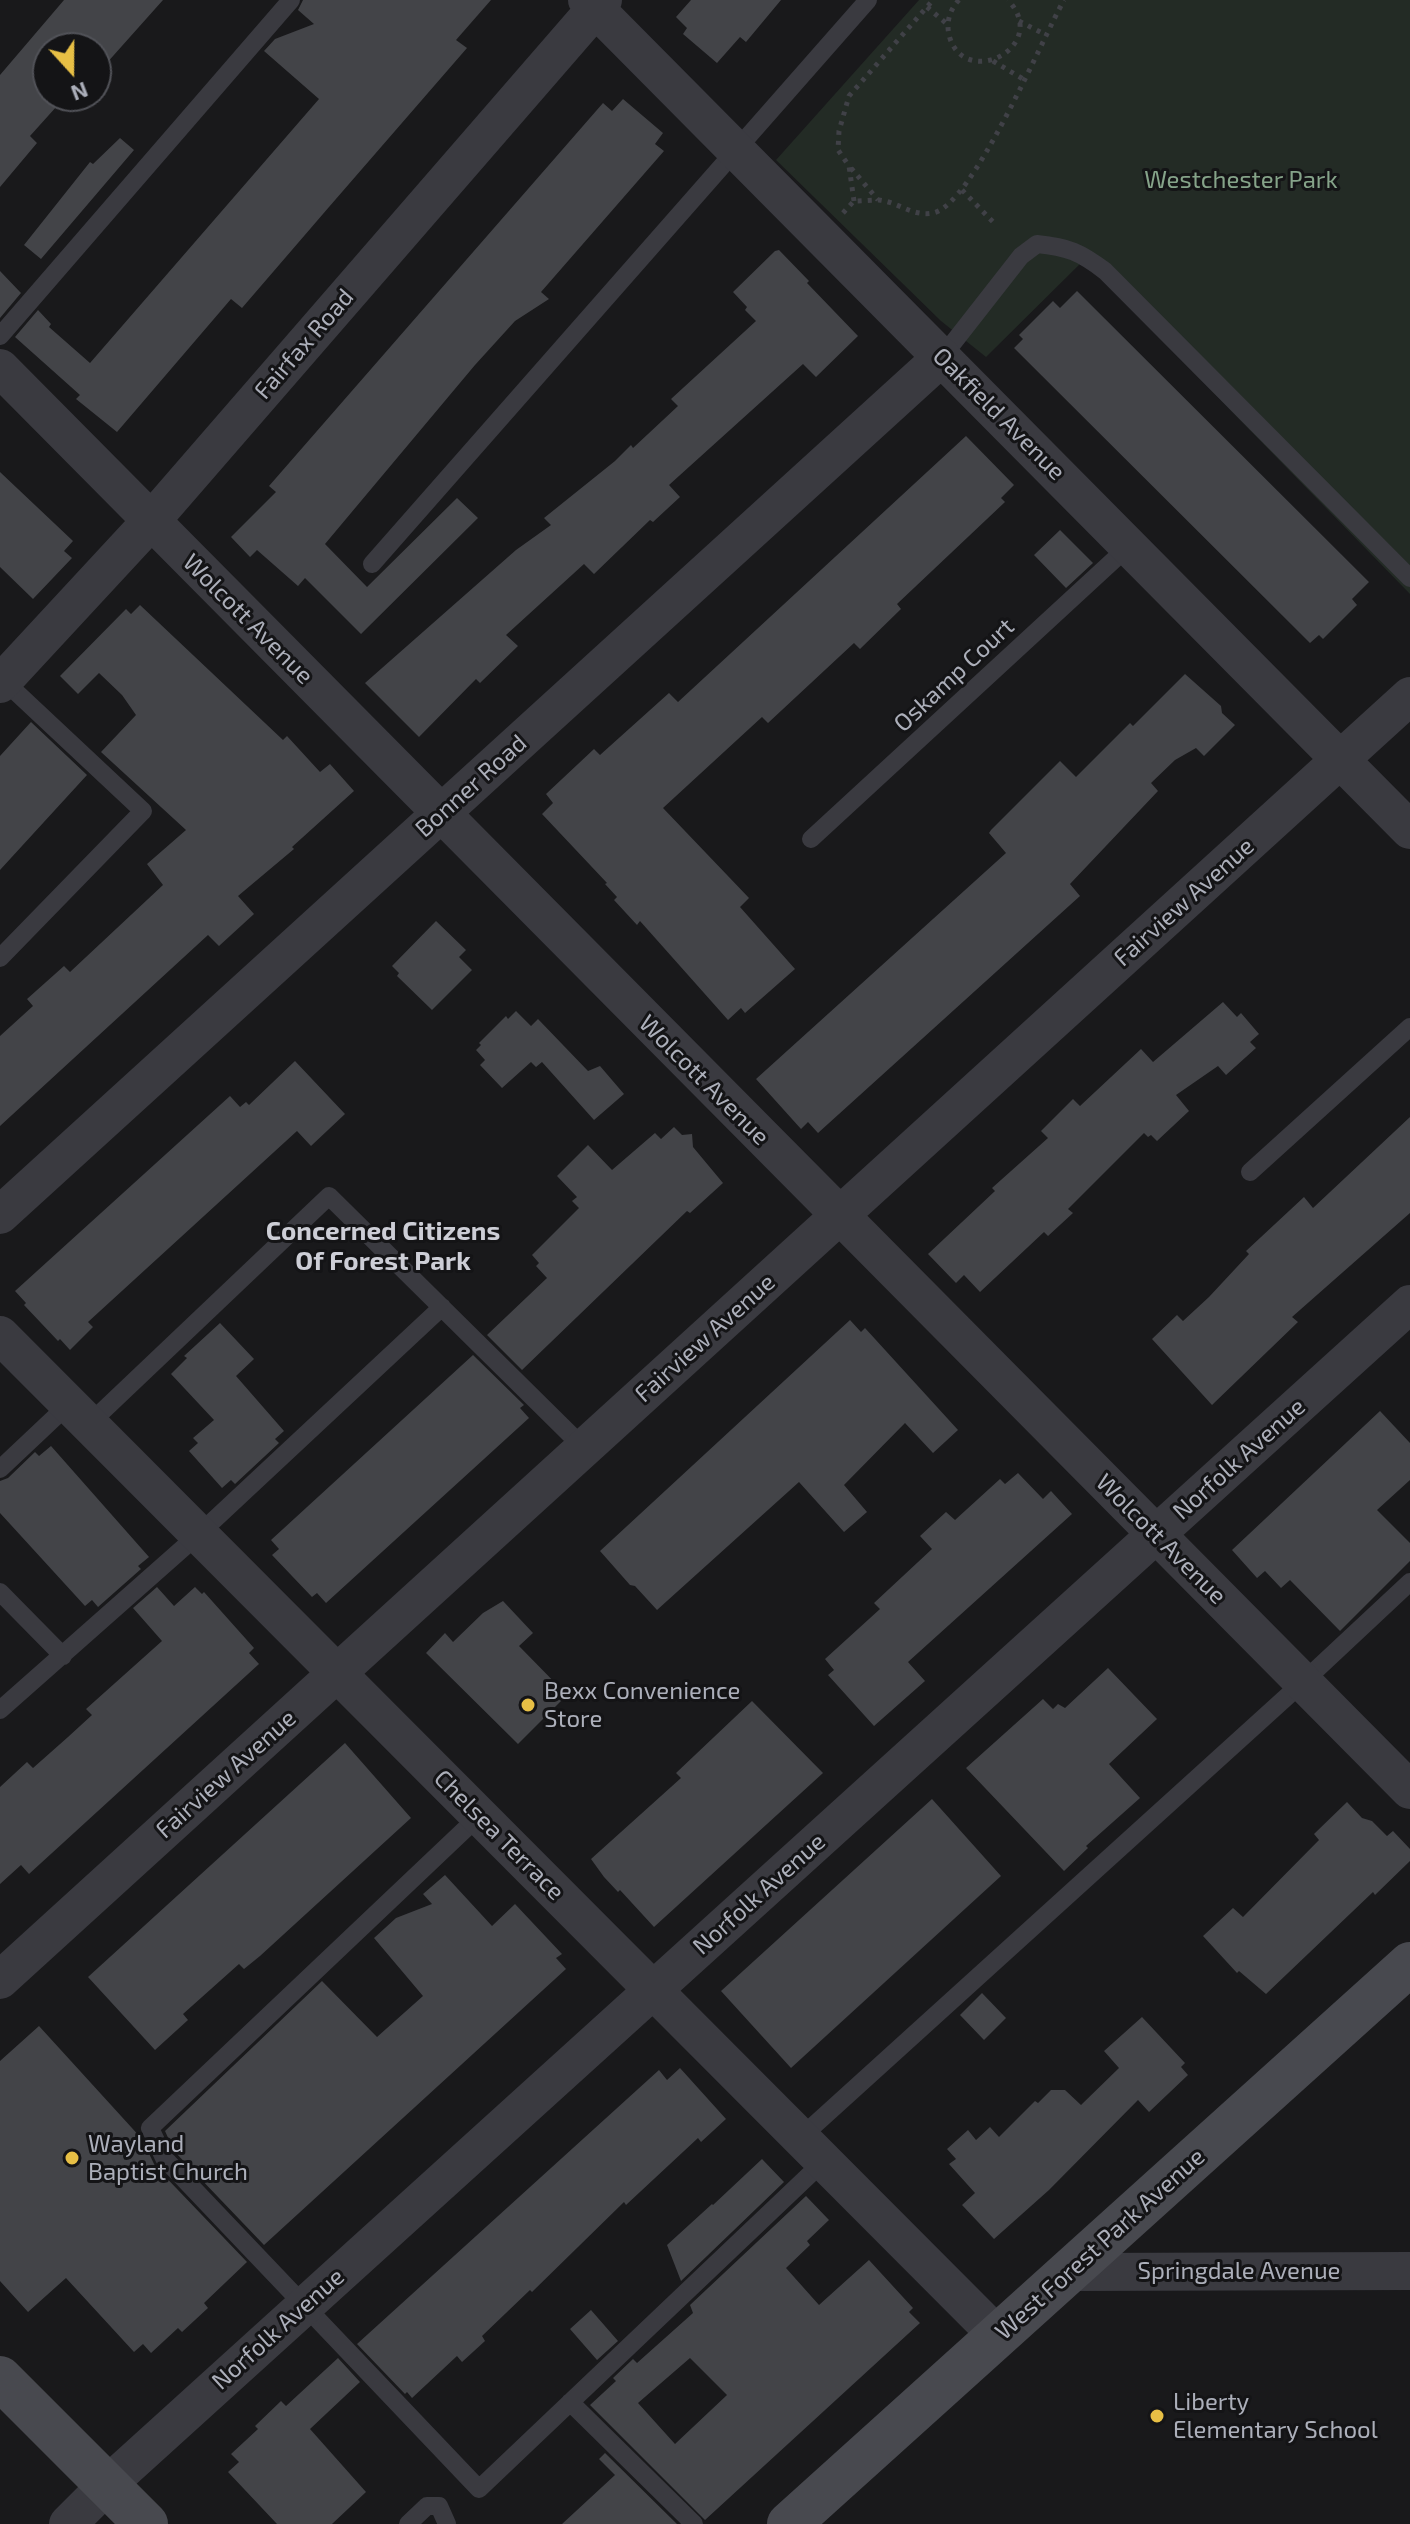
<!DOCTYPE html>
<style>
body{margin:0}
#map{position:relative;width:1410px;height:2524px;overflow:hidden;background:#19191b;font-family:"Exo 2",sans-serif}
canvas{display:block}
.north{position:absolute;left:32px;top:32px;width:80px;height:80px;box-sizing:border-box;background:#141416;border:2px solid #515258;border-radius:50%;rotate:159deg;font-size:22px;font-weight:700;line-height:32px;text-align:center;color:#acafba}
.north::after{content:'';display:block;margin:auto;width:28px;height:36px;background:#e7bf45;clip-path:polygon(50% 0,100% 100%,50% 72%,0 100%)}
</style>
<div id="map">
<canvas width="1410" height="2524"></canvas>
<div class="north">N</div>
</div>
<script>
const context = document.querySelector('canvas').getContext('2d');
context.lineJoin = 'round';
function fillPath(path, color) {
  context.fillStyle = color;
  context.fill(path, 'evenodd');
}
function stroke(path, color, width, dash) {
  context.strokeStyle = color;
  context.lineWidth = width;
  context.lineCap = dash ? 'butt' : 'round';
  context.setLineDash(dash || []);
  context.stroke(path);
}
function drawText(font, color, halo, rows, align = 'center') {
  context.font = font + ' "Exo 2",sans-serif';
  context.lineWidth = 6;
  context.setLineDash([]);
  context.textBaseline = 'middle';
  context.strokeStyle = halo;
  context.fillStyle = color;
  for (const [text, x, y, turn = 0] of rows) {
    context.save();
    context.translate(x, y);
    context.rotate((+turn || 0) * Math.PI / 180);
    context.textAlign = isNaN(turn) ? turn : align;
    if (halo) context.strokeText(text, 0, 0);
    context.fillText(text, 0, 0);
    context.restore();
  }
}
fillPath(new Path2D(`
 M 919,0 L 1410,0 L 1410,594 L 1084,260 L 986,357 L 941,321 L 776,160 Z`), '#232b25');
fillPath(new Path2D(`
 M 64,0 L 163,0 L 105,65 L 96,60 L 96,48 L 48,48 L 48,96 L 66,96 L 30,136 L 37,143 L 0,187 L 0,75 Z
 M 303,0 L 491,0 L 456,40 L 467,48 L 329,207 L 242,308 L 231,299 L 117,432 L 76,399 L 80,395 L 15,337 L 38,310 L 51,324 L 49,327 L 90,363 L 319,99 L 264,51 L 275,39 L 314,24 L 298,10 Z
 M 691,0 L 781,0 L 746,42 L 740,37 L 717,63 L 683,34 L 687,28 L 676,17 Z
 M 623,99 L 663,133 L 655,144 L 664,151 L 541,292 L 549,299 L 515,321 L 475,365 L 325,544 L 367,587 L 457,498 L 478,518 L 361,634 L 305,578 L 298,586 L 257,550 L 250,557 L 231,537 L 276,492 L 269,486 L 603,103 L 612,111 Z
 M 120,138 L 134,150 L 41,259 L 24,245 L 90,162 L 93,164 Z
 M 779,250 L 809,281 L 807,283 L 858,336 L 816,377 L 803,364 L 669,485 L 680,497 L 653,522 L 650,520 L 594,574 L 584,564 L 506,635 L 518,646 L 480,683 L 476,679 L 419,737 L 365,683 L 516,550 L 551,525 L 544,518 L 615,461 L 631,445 L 633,448 L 678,406 L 671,399 L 756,321 L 745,310 L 747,307 L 733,292 L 775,251 Z
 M 0,271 L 21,293 L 0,318 Z
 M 1077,291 L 1369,582 L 1352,599 L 1357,605 L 1323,639 L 1319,635 L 1310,643 L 1014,348 L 1023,339 L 1019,335 L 1053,301 L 1060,308 Z
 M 966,436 L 1014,485 L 1001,498 L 1005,502 L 897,604 L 901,609 L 860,649 L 854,643 L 768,723 L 762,717 L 663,808 L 749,898 L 740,907 L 795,969 L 745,1013 L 741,1008 L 728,1020 L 640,921 L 637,925 L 614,900 L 617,897 L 605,884 L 607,883 L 542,814 L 553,803 L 546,794 L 594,749 L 600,755 L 669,693 L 678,702 Z
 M 0,472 L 73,541 L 64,551 L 72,558 L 33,599 L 0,567 Z
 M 1060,530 L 1093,563 L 1066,588 L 1034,555 Z
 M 140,605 L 283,740 L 287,736 L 320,772 L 330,764 L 354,791 L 292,847 L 294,849 L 238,896 L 254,914 L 219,946 L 208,935 L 0,1126 L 0,1036 L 33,1006 L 27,999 L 64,966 L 70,972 L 163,885 L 147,864 L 186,830 L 101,752 L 136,715 L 122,695 L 99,673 L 78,694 L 60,676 L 126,609 L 131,614 Z
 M 1185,674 L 1221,706 L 1222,713 L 1235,725 L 1204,756 L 1196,748 L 1175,760 L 1151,783 L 1158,791 L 1070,884 L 1080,896 L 818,1133 L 808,1122 L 801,1129 L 756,1079 L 1006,853 L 989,833 L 991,830 L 1060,761 L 1076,777 L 1130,723 L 1133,726 Z
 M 31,722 L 87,775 L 0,870 L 0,756 Z
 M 436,921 L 466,950 L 459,957 L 472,970 L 432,1010 L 397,976 L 399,973 L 392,966 Z
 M 1223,1002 L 1237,1017 L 1241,1013 L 1259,1034 L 1250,1042 L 1256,1048 L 1226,1075 L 1218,1066 L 1176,1095 L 1189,1111 L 1157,1141 L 1151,1135 L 1148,1137 L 1144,1133 L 1068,1209 L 1073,1213 L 1048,1236 L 1044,1232 L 980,1292 L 964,1275 L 956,1283 L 928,1254 L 995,1191 L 992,1188 L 1048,1138 L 1041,1131 L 1073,1099 L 1080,1106 L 1141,1049 L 1153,1062 Z
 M 516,1011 L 531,1026 L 538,1019 L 588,1071 L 600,1066 L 624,1094 L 594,1120 L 542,1062 L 536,1067 L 531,1062 L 502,1088 L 480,1065 L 485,1060 L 476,1050 L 481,1045 L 479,1043 L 506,1016 L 508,1019 Z
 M 295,1061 L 345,1114 L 311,1146 L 297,1131 L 88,1322 L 93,1327 L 70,1350 L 60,1339 L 58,1341 L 24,1305 L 26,1303 L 15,1291 L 230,1096 L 240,1107 L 246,1102 L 249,1105 Z
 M 1410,1117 L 1410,1213 L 1292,1317 L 1298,1322 L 1212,1405 L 1152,1339 L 1177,1315 L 1183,1321 L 1209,1297 L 1249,1254 L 1246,1251 L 1304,1197 L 1313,1208 Z
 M 674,1127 L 682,1135 L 692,1134 L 693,1147 L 723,1183 L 690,1213 L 687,1211 L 522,1370 L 487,1335 L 547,1278 L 536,1266 L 539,1263 L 532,1255 L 579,1208 L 572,1201 L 577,1197 L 557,1176 L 588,1145 L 612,1170 L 655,1133 L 661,1139 Z
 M 850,1320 L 861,1332 L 865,1328 L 958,1430 L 933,1453 L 905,1423 L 844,1485 L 867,1512 L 844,1532 L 799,1482 L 657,1610 L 635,1586 L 630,1585 L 600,1551 Z
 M 220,1323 L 254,1359 L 236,1376 L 284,1431 L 275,1439 L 279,1443 L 235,1484 L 231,1480 L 222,1488 L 189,1451 L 198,1443 L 193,1438 L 214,1420 L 171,1374 L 187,1358 L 184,1356 Z
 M 473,1355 L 524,1405 L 520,1408 L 529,1418 L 326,1603 L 317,1593 L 312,1597 L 272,1555 L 279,1549 L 271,1540 Z
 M 1380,1411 L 1410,1443 L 1410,1480 L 1377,1510 L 1410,1543 L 1410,1561 L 1340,1631 L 1290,1580 L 1281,1588 L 1265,1571 L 1257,1578 L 1232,1550 Z
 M 51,1446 L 149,1557 L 138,1566 L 141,1569 L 98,1607 L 92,1600 L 85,1606 L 0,1513 L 0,1481 L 8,1478 L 35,1452 L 39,1456 Z
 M 1018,1473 L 1043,1499 L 1051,1491 L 1072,1514 L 908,1662 L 925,1681 L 874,1726 L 828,1675 L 834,1670 L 825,1659 L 880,1609 L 874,1603 L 932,1549 L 920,1536 L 946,1512 L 955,1520 L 1000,1479 L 1005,1484 Z
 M 157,1587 L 174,1606 L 195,1587 L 202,1594 L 204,1592 L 254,1648 L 249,1653 L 259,1664 L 29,1874 L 21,1865 L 0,1884 L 0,1787 L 27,1762 L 33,1768 L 68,1737 L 92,1715 L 86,1709 L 162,1641 L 133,1608 Z
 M 503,1601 L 533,1633 L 519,1646 L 567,1695 L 518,1744 L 426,1653 L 445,1633 L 453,1642 L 483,1613 Z
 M 1108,1668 L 1157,1719 L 1109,1764 L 1140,1798 L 1086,1846 L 1088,1848 L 1064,1871 L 966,1768 L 1043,1699 L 1053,1709 L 1058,1704 L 1065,1708 Z
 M 752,1701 L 823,1773 L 654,1927 L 620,1890 L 618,1892 L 604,1877 L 591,1859 L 681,1778 L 676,1773 Z
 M 345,1743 L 411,1818 L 260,1956 L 244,1969 L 239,1964 L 183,2014 L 188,2020 L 155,2050 L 88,1977 Z
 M 932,1799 L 1001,1876 L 791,2068 L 721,1991 Z
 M 1347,1802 L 1362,1818 L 1372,1821 L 1387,1836 L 1393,1831 L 1410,1849 L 1410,1861 L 1375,1895 L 1373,1892 L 1266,1994 L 1239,1971 L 1237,1973 L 1203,1936 L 1233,1908 L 1243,1917 L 1319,1840 L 1314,1834 Z
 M 445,1875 L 492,1926 L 515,1904 L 562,1954 L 556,1958 L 566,1969 L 264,2245 L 174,2151 L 165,2131 L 322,1981 L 377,2037 L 423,1996 L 374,1938 L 396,1918 L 432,1904 L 423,1894 Z
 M 982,1993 L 1006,2018 L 984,2040 L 960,2015 Z
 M 1142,2017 L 1185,2063 L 1181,2067 L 1188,2075 L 1149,2112 L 1138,2100 L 1049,2190 L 994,2239 L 962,2205 L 975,2193 L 949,2164 L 956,2159 L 947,2149 L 968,2130 L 976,2140 L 990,2127 L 999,2137 L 1035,2101 L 1038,2103 L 1051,2090 L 1065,2090 L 1081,2105 L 1119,2068 L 1104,2051 Z
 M 39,2026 L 142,2139 L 155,2166 L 247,2262 L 204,2303 L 208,2308 L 182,2332 L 178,2328 L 151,2353 L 143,2344 L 134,2352 L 66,2278 L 28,2312 L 0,2281 L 0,2061 Z
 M 680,2068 L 726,2119 L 701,2142 L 698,2138 L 626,2205 L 624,2202 L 532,2292 L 530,2290 L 482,2336 L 485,2341 L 462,2362 L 457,2356 L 412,2398 L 407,2392 L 405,2394 L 357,2344 L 659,2070 L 667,2080 Z
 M 762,2159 L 784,2182 L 681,2281 L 667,2245 L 712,2204 L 713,2205 Z
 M 806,2196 L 829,2220 L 807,2241 L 810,2245 L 786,2268 L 819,2305 L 869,2260 L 913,2308 L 909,2312 L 920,2323 L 705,2520 L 590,2405 L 616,2381 L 613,2378 L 633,2359 L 637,2363 L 693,2313 L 690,2305 ZM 690,2358 L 727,2395 L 675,2444 L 638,2403 Z
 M 591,2310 L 618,2341 L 597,2360 L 570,2329 Z
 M 338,2358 L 360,2382 L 310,2429 L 366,2492 L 332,2524 L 277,2524 L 228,2472 L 239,2462 L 231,2454 L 258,2429 L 255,2426 L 281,2401 L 286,2406 Z
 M 605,2453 L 677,2524 L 562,2524 L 615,2475 L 599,2459 Z`), '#434448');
stroke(new Path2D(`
 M 959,0 C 950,9 946,22 949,35 C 963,91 1052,47 1008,0
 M 927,7 L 947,24
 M 1019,21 L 1044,34
 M 993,61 L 1023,79
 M 851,168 L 878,200
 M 962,190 L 995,224
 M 854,201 L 849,166 L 838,150 L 839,131 L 849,96 L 933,0
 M 843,213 L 854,201 C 862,201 871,200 879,200 C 898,202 913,217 933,213 C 972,206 1042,39 1064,0`), '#404147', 5, [4, 6]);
stroke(new Path2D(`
 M 0,336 L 291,0
 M 942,357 L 1021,256 L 1037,244 C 1068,247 1080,252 1105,271 L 1410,578
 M 372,564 L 868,0
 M 0,677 L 143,811 L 0,958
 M 811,839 L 1129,546
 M 1250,1172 L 1410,1027
 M 89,1424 L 329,1196 L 584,1448
 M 0,1469 L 69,1404
 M 0,1592 L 63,1656
 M 0,1710 L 199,1534 L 442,1307
 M 479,1816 L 150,2128 L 164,2158 L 479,2489 L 824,2161
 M 800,2138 L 1303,1682 L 1410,1582
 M 570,2402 L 694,2524
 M 408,2524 L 427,2506 L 439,2506 L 447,2524`), '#3a3a40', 18);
stroke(new Path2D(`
 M 587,0 L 1410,830
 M 0,368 L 1410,1790
 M 0,684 L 151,521 L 603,0
 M 0,1215 L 942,357
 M 0,1335 L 998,2336
 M 0,1980 L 1410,696
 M 1069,2272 L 1410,2271
 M 68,2524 L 107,2485 L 1410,1304`), '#3a3a40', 38);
stroke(new Path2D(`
 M 0,2378 L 146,2524
 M 789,2524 L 1410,1964`), '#48494f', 44);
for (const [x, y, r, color] of [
 [528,1705,8,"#e7bf45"],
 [72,2158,8,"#e7bf45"],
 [1157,2416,8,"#e7bf45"]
]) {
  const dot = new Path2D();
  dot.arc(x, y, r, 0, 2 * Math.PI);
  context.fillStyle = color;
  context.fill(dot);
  stroke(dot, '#141416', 3);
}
drawText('24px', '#85a389', '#141416', [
 ["Westchester Park",1241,180]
]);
drawText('24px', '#acafba', '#141416', [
 ["Fairfax Road",304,344,-49],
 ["Oakfield Avenue",999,414,45],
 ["Wolcott Avenue",248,619,45],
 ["Oskamp Court",954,675,-43],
 ["Bonner Road",471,786,-42],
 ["Fairview Avenue",1184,902,-42],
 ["Wolcott Avenue",704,1080,45],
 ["Fairview Avenue",705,1338,-42],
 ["Norfolk Avenue",1239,1459,-42],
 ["Wolcott Avenue",1161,1539,45],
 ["Fairview Avenue",226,1774,-42],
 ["Chelsea Terrace",499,1835,45],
 ["Norfolk Avenue",759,1894,-42],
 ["West Forest Park Avenue",1100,2244,-42],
 ["Springdale Avenue",1239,2271],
 ["Norfolk Avenue",278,2329,-42]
]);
drawText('24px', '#acafba', '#141416', [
 ["Bexx Convenience",544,1691],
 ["Store",544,1719],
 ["Wayland",88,2144],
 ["Baptist Church",88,2172],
 ["Liberty",1173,2402],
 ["Elementary School",1173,2430]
], 'left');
drawText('bold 26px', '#cdced6', '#141416', [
 ["Concerned Citizens",383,1231],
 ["Of Forest Park",383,1261]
]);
</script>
